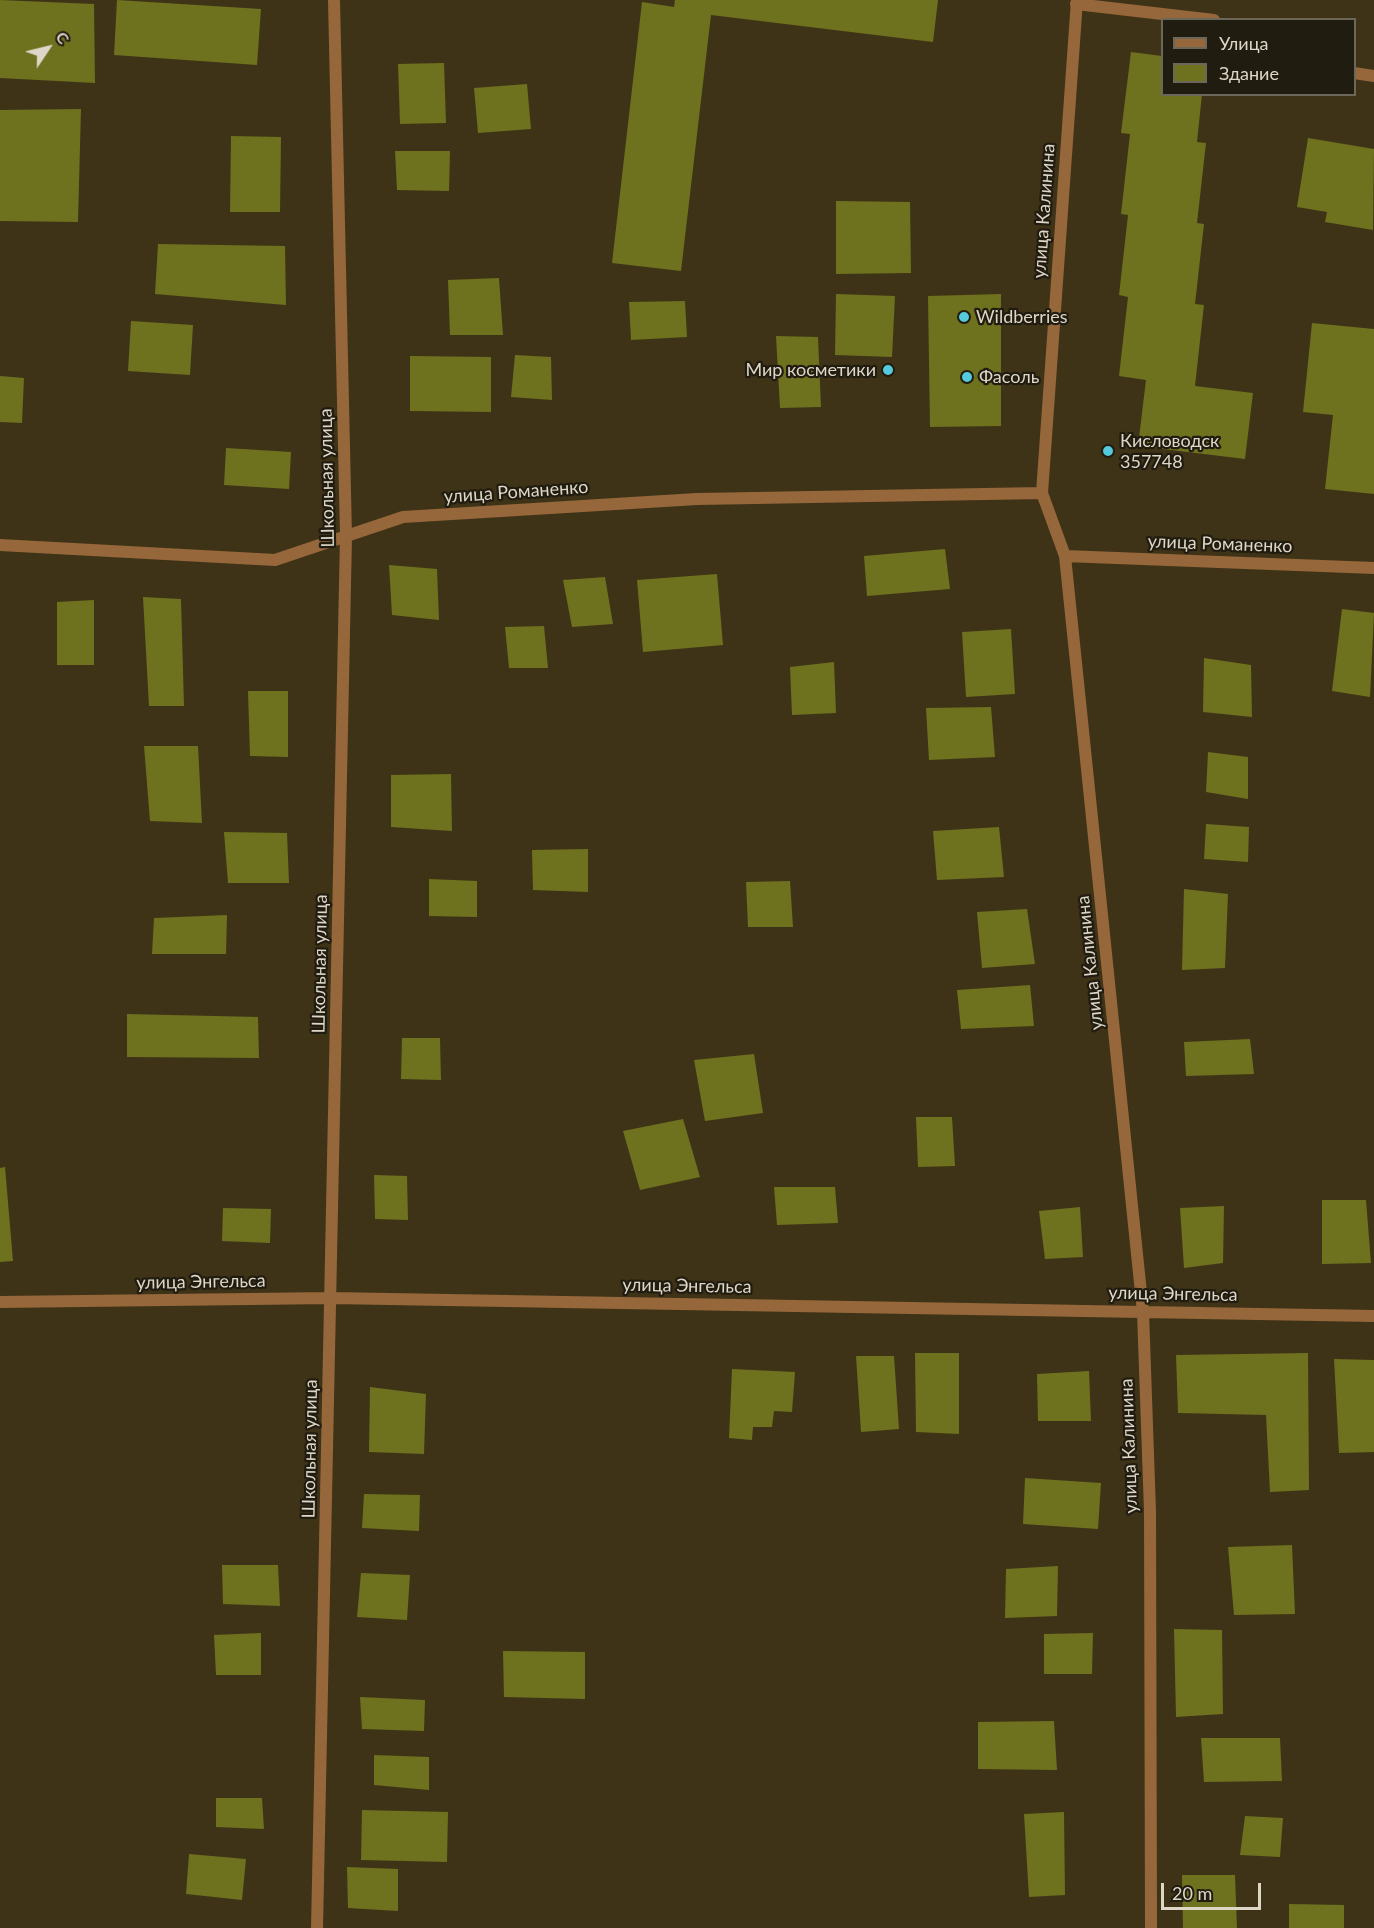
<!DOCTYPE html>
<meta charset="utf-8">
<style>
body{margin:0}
#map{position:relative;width:1374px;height:1928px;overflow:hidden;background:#3f3317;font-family:Lato,sans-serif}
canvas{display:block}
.legend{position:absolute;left:1161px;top:18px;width:195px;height:78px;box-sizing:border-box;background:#211c10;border:2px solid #6d6759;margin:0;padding:8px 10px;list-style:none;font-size:18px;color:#ded7c7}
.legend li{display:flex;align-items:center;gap:12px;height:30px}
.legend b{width:30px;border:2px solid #6d6759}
.north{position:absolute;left:18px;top:18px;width:60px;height:60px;-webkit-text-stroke:4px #211c10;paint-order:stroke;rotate:55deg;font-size:16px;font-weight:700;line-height:24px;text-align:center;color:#ded7c7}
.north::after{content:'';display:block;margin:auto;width:21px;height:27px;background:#ded7c7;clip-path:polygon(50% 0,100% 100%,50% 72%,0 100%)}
.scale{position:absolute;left:1161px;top:1883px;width:100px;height:27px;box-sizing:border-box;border:3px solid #ded7c7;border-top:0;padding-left:8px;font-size:18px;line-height:21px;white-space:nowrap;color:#ded7c7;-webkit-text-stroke:4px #211c10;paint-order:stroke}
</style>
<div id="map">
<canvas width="1374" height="1928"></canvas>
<ul class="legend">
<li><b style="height:8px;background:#96673b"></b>Улица</li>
<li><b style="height:16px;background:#6e711e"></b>Здание</li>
</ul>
<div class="north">С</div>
<div class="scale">20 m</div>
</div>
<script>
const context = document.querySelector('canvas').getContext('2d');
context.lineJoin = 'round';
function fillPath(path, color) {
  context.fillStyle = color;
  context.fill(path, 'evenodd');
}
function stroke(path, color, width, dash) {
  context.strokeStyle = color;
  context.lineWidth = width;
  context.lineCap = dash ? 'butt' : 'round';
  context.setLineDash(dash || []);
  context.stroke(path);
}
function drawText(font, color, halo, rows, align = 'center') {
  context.font = font + ' Lato,sans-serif';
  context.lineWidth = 4.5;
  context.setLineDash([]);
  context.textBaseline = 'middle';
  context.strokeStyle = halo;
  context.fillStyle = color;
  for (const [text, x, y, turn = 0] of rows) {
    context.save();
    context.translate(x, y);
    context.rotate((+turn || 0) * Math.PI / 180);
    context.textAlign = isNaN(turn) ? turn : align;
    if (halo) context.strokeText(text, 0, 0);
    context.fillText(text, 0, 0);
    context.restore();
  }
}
fillPath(new Path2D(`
 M 0,0 L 94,4 L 95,83 L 0,78 Z
 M 117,0 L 261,9 L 257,65 L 114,55 Z
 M 675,0 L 938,0 L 933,42 L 711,15 L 681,271 L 612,263 L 642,2 L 674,7 Z
 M 1131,52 L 1162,56 L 1162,94 L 1202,94 L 1197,142 L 1206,143 L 1197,223 L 1204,224 L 1195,304 L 1204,305 L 1195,386 L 1253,393 L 1245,459 L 1138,446 L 1146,380 L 1119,376 L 1128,297 L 1119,295 L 1128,215 L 1121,214 L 1130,134 L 1121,133 Z
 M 444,63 L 446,123 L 400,124 L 398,64 Z
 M 527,84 L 531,129 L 478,133 L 474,88 Z
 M 81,109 L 78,222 L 0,221 L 0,110 Z
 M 231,136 L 281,137 L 280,212 L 230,212 Z
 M 1308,138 L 1374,149 L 1373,230 L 1325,222 L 1327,212 L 1297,207 Z
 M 395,151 L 450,151 L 449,191 L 397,190 Z
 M 836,201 L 910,202 L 911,273 L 836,274 Z
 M 158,244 L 285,246 L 286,305 L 155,294 Z
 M 499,278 L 503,335 L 450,335 L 448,280 Z
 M 836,294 L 895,296 L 892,357 L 835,355 Z
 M 1001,294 L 1001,426 L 930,427 L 928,296 Z
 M 685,301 L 687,337 L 631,340 L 629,302 Z
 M 131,321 L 193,325 L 190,375 L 128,371 Z
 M 1312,323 L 1374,329 L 1374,494 L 1325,489 L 1333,415 L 1303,412 Z
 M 776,336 L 818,337 L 821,407 L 780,408 Z
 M 515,355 L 551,357 L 552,400 L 511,397 Z
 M 410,356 L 491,357 L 491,412 L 410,411 Z
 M 0,376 L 24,378 L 22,423 L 0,422 Z
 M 226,448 L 291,452 L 289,489 L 224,485 Z
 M 945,549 L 950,589 L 867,596 L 864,556 Z
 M 389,565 L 437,569 L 439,620 L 392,615 Z
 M 717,574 L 723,645 L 643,652 L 637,580 Z
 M 605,577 L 613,624 L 572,627 L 563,580 Z
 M 143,597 L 181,599 L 184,706 L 149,706 Z
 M 94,600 L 94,665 L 57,665 L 57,602 Z
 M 1342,609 L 1374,613 L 1370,697 L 1332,691 Z
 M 544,626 L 548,668 L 509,668 L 505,627 Z
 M 1011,629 L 1015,694 L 966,697 L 962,632 Z
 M 1204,658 L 1251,665 L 1252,717 L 1203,712 Z
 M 834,662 L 836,713 L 792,715 L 790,667 Z
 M 248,691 L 288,691 L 288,757 L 250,756 Z
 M 991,707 L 995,757 L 929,760 L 926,708 Z
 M 144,746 L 198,746 L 202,823 L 150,821 Z
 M 1208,752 L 1248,757 L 1248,799 L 1206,792 Z
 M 451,774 L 452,831 L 391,827 L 391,775 Z
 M 1206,824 L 1249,827 L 1248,862 L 1204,859 Z
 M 999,827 L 1004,877 L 937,880 L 933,831 Z
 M 224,832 L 287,833 L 289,883 L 228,883 Z
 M 588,849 L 588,892 L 533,890 L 532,850 Z
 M 429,879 L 477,881 L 477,917 L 429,916 Z
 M 790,881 L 793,927 L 748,927 L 746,882 Z
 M 1184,889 L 1228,894 L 1225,968 L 1182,970 Z
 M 1027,909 L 1035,964 L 982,968 L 977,912 Z
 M 227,915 L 226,954 L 152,954 L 154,918 Z
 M 1030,985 L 1034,1026 L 961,1029 L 957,990 Z
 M 127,1014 L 258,1017 L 259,1058 L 127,1057 Z
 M 402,1038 L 440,1038 L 441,1080 L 401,1079 Z
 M 1250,1039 L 1254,1074 L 1186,1076 L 1184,1042 Z
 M 754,1054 L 763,1113 L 705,1121 L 694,1060 Z
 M 916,1117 L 952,1117 L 955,1166 L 918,1167 Z
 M 683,1119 L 700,1177 L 640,1190 L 623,1131 Z
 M 5,1167 L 13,1261 L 0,1262 L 0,1168 Z
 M 374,1175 L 407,1176 L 408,1220 L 375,1219 Z
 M 774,1187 L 835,1187 L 838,1223 L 777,1225 Z
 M 1322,1200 L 1366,1200 L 1371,1263 L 1322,1264 Z
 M 1224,1206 L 1223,1263 L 1184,1268 L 1180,1208 Z
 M 1080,1207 L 1083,1257 L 1045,1259 L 1039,1211 Z
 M 223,1208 L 271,1209 L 270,1243 L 222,1241 Z
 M 915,1353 L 959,1353 L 959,1434 L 916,1432 Z
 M 1308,1353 L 1309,1490 L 1270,1492 L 1266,1415 L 1178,1413 L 1176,1355 Z
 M 856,1356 L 894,1356 L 899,1429 L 861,1432 Z
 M 1334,1359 L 1374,1360 L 1374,1452 L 1339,1453 Z
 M 732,1369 L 795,1372 L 792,1412 L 774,1411 L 772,1427 L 753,1427 L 752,1440 L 729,1438 Z
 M 1089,1371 L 1091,1421 L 1038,1421 L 1037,1374 Z
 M 370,1387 L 426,1394 L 424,1454 L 369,1452 Z
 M 1025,1478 L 1101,1483 L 1098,1529 L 1023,1524 Z
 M 364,1494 L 420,1495 L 419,1531 L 362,1528 Z
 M 1292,1545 L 1295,1614 L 1234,1615 L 1228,1547 Z
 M 222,1565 L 278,1565 L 280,1606 L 223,1604 Z
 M 1058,1566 L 1057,1616 L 1005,1618 L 1006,1569 Z
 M 361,1573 L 410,1575 L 407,1620 L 357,1617 Z
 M 1174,1629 L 1222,1630 L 1223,1714 L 1176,1717 Z
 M 261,1633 L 261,1675 L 216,1675 L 214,1635 Z
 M 1093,1633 L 1092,1674 L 1044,1674 L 1044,1634 Z
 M 503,1651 L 585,1652 L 585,1699 L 504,1697 Z
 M 360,1697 L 425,1700 L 424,1731 L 362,1729 Z
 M 1054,1721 L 1057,1770 L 978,1769 L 978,1722 Z
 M 1201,1738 L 1280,1738 L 1282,1781 L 1204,1782 Z
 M 374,1755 L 429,1757 L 429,1790 L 374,1785 Z
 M 216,1798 L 262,1798 L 264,1829 L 216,1827 Z
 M 362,1810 L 448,1812 L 447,1862 L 361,1860 Z
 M 1064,1812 L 1065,1895 L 1029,1897 L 1024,1814 Z
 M 1245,1816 L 1283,1818 L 1280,1857 L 1240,1855 Z
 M 189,1854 L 246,1859 L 242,1900 L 186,1894 Z
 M 347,1867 L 398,1869 L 398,1911 L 348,1908 Z
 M 1182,1875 L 1235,1875 L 1237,1928 L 1183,1928 Z
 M 1289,1904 L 1344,1905 L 1344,1928 L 1289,1928 Z`), '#6e711e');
stroke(new Path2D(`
 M 1076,4 L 1214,20
 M 1354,73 L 1374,76`), '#96673b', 12);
stroke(new Path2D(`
 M 1077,0 L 1042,493 L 1065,556 L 1143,1312 L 1150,1511 L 1151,1928
 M 0,545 L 275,560 L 403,517 L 697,499 L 1042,493
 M 1065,556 L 1374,568
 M 0,1302 L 332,1298 L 1374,1316
 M 317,1928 L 346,536 L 334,0`), '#96673b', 12);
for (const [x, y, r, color] of [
 [964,317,6,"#54cadc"],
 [888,370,6,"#54cadc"],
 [967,377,6,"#54cadc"],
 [1108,451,6,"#54cadc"]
]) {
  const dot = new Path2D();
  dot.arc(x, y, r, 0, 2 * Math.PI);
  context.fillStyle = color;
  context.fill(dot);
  stroke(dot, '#211c10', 2);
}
drawText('18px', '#ded7c7', '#211c10', [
 ["улица Калинина",1044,211,-86],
 ["Школьная улица",327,478,-91],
 ["улица Романенко",516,492,-4],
 ["улица Романенко",1220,544,2],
 ["улица Калинина",1090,963,-96],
 ["Школьная улица",320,964,-89],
 ["улица Энгельса",201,1282,-1],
 ["улица Энгельса",687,1286,1],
 ["улица Энгельса",1173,1294,1],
 ["улица Калинина",1129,1446,-92],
 ["Школьная улица",310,1449,-89]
]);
drawText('18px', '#ded7c7', '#211c10', [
 ["Wildberries",976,317],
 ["Мир косметики",876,370,"right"],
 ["Фасоль",979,377],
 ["Кисловодск",1120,441],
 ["357748",1120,462]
], 'left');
</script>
